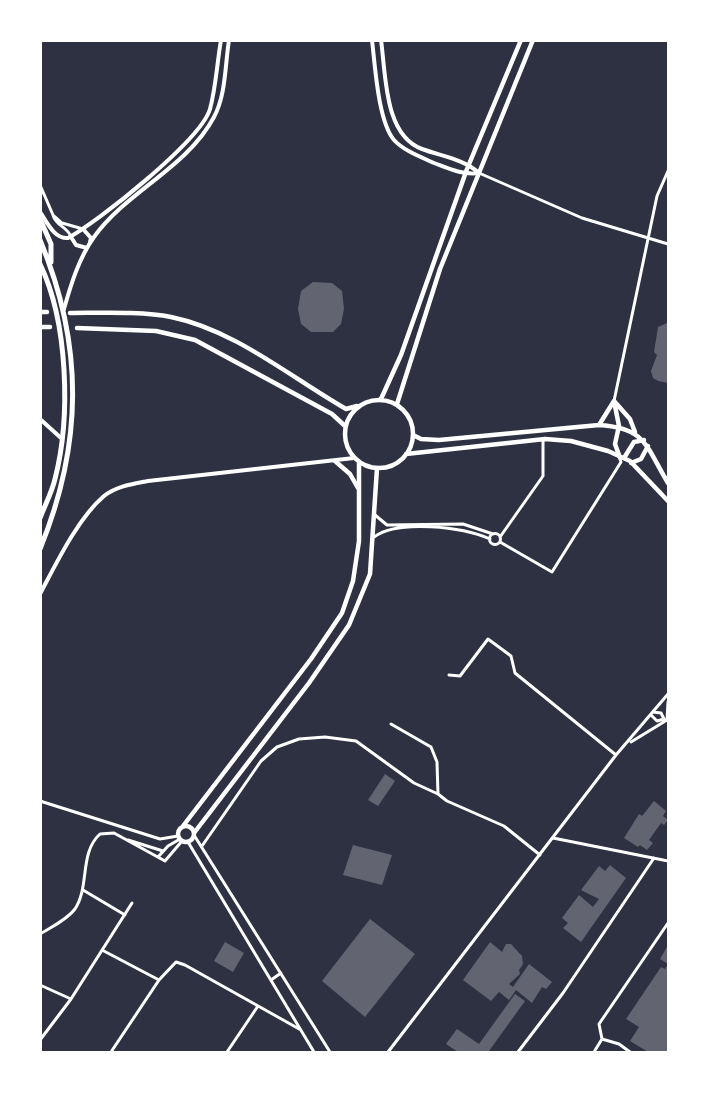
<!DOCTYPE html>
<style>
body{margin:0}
#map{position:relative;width:709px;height:1093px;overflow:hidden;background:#2d3142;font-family:"PT Sans",sans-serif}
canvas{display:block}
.frame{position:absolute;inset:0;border:42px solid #fff;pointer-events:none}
</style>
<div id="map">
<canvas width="709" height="1093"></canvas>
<div class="frame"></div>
</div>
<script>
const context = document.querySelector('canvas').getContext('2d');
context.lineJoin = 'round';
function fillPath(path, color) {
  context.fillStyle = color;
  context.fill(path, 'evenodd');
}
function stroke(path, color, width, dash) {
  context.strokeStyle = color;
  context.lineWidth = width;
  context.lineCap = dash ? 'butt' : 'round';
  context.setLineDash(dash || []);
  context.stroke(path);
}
fillPath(new Path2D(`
 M 313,282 L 332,283 L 342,291 L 344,309 L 341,324 L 333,332 L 311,332 L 301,324 L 298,309 L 301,291 Z
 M 667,323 L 668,326 L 668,383 L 658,381 L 653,378 L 651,371 L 657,355 L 654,352 L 658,327 Z
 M 385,774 L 395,781 L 378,806 L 368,800 Z
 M 654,801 L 666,811 L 663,816 L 668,820 L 664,825 L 661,823 L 649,840 L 653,843 L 647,850 L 640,845 L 638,847 L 624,838 L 639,814 L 642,816 Z
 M 353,845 L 392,855 L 382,885 L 343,875 Z
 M 610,865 L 626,878 L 581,942 L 563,928 L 568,923 L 562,918 L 579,895 L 593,907 L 599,899 L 581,890 L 599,866 L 605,871 Z
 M 370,919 L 415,954 L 365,1017 L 322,981 Z
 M 225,942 L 244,953 L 233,972 L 214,961 Z
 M 490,942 L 502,952 L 506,944 L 511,944 L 522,956 L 523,964 L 519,970 L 520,974 L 509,984 L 513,987 L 529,964 L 552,982 L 546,989 L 542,987 L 532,1003 L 516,990 L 509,1000 L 499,992 L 491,1001 L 463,980 Z
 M 668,945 L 668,1052 L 648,1052 L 630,1041 L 639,1027 L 626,1019 L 661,967 L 665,969 L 668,964 L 660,959 Z
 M 515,994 L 525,1001 L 489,1051 L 492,1052 L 458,1052 L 446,1044 L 457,1029 L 479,1044 Z`), '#626471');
stroke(new Path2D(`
 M 479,173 L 582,218 L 668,244
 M 40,185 L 53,215
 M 71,237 C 68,227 56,226 53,215 L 62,223 L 83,229
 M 614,401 L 657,196 L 668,171
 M 375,515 L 387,525 L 463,524 L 493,534
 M489.5 539a5.5 5.5 0 1 1 11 0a5.5 5.5 0 1 1-11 0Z
 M 374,537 C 398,519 463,527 490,539
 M 500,537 L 543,476 L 543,440
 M 500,542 L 552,572 L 621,462 L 619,457
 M 449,675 L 460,676 L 488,639 L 511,656 L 515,673 L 616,755
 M 653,712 L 661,713 L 664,719
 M 651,715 L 657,721 L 664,719
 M 391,724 L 431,747 L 437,762 L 438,794 L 447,801 L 504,826 L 540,855
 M 631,742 L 667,720 L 668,702
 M 40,801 L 160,839 L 178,836
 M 194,835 L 330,1052
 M 553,838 L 668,861
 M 128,840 L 163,851
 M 188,842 L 314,1052
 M 202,846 L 261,761 L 277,747 L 299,739 L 325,737 L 356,741 L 414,783 L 438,794
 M 158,857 L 168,846 L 180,839
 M 83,890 L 125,915
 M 40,934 C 51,927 67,920 75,909 C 90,886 79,853 100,834 L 114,833 L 165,861 L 182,841
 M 102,950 L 159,980
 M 271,980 L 281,973
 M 40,985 L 71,999
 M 602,1039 L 619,1044 L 630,1052
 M 40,1040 L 71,999 L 132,903
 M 111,1052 L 159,980 L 176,962 L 185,965 L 301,1030
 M 227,1052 L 258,1006
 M 388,1052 L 616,755 L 668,694
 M 518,1052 L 563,993 L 654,858
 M 594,1052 L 602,1039 L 599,1024 L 668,923`), '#fff', 3);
stroke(new Path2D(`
 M 372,40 C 375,65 378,121 394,140 C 404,151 421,157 434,163 C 450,169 462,175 479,173
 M 381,40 C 386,75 384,135 422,149 C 441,156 463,159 478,172
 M 40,212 C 47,222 54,239 68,238 C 98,222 201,140 210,109 C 216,87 217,63 221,40
 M 83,229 L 91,238 L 90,242
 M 71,237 L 76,245 L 87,248
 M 64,309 C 71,284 79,258 94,237 C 127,191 187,168 214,117 C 226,95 225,65 229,40
 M 40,419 L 61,438
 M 40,594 C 56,564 78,518 104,496 C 117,486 133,484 148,481 L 354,458`), '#fff', 4);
stroke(new Path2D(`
 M 40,312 L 47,312
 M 70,313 C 99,313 143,311 171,317 C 235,330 290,377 346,409 L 357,406
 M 40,327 L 50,327
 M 77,328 L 156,331 L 195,340 L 332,414 L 345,426
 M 381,399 L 401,355 L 467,169 L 521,40
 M345 434a34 34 0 1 1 68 0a34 34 0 1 1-68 0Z
 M 614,401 L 619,426 L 615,444 L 619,455
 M 614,401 L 630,419 L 635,432
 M 397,404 L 440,269 L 533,40
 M 599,425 L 614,401
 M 413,435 L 421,439 L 439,440 L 599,425 C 647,428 646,447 668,483
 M 406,454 L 545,439 L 571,441 L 608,451 L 630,461 L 668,501
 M 624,458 L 634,442 L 644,440
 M 335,461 L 350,474 L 358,488
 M 631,463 L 641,459 L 648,446
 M178 834a8 8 0 1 1 16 0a8 8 0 1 1-16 0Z
 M 183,826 L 311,659 L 342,613 L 353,581 L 359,541 L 359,463
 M 194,833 L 309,683 L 349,625 L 370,574 L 377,468`), '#fff', 4.5);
stroke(new Path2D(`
 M 40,219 L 51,244 L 51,262
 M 40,240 C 84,345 83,444 40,549
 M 40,264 C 68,322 71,417 55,479 C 52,492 45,505 40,518`), '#fff', 5);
</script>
